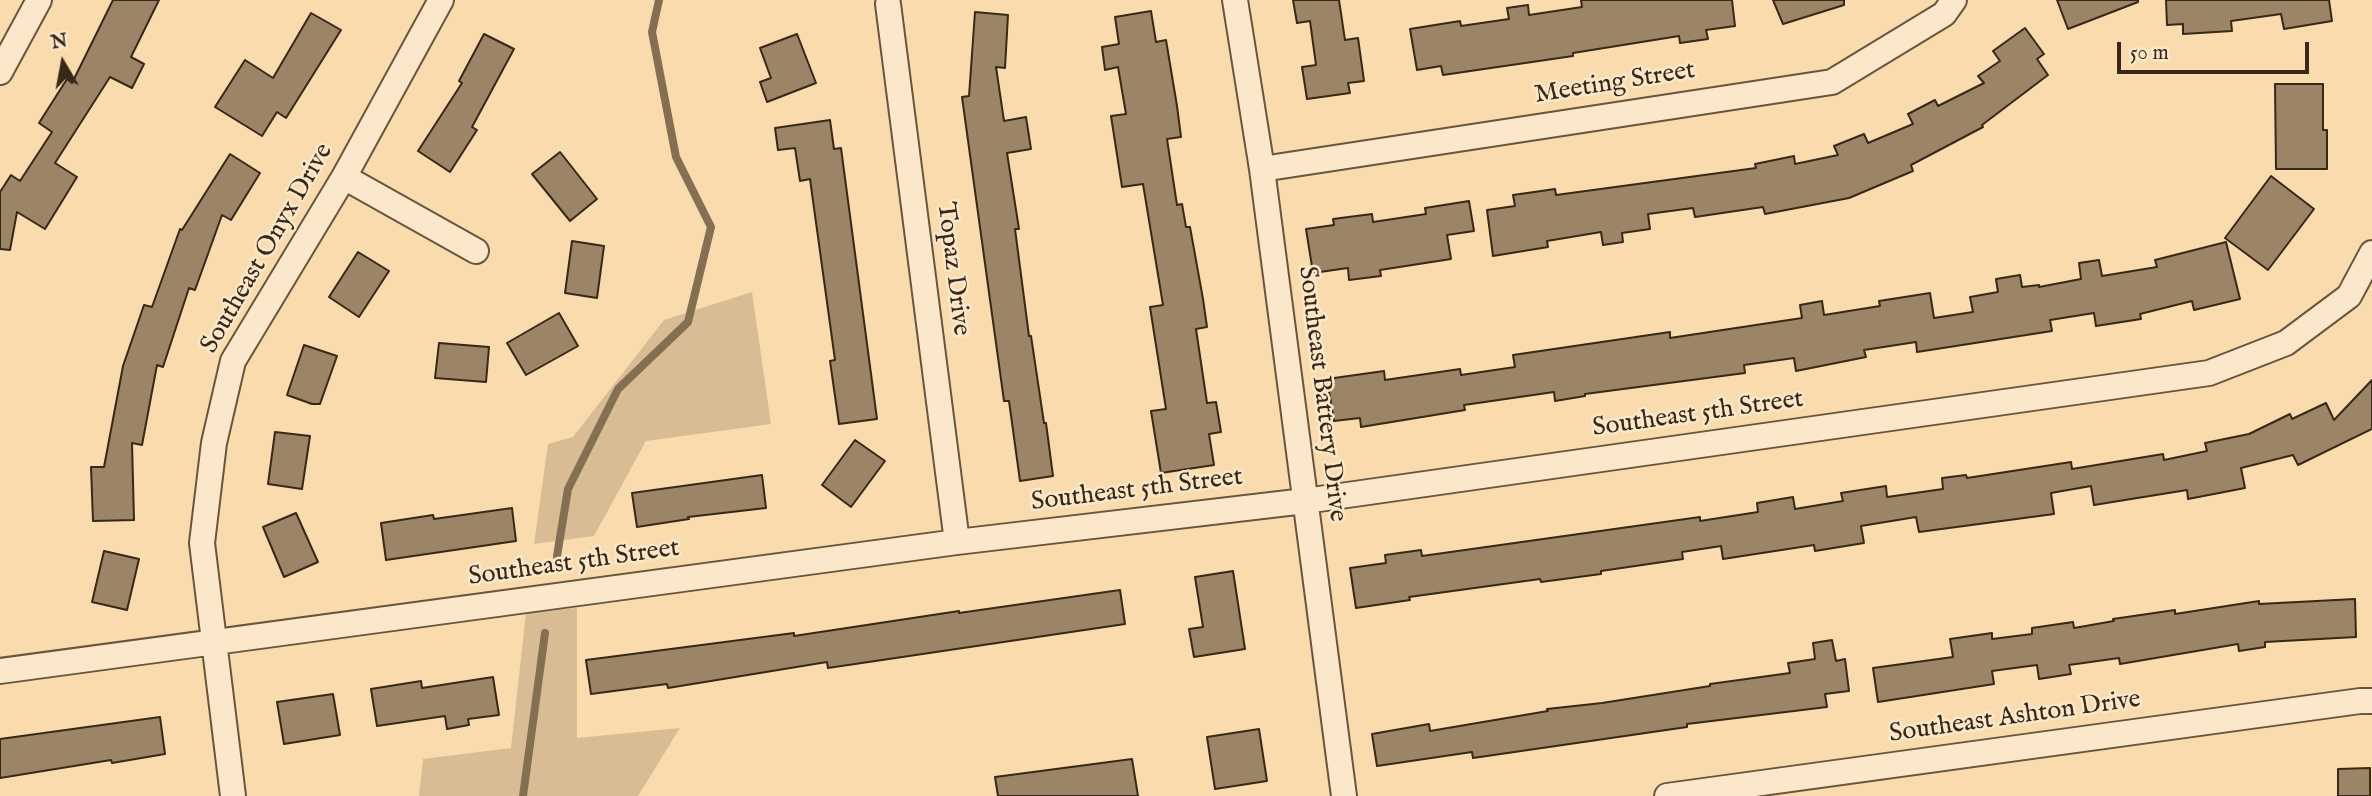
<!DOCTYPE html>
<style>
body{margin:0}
#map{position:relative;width:2372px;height:796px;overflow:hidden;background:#f9dbae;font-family:"IM FELL English",serif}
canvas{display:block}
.north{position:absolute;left:28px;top:28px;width:70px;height:70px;-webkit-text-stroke:5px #fbe8ca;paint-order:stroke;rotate:350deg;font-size:19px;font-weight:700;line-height:28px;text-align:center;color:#372817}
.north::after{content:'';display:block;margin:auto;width:24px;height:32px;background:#372817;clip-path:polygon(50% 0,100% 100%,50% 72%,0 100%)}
.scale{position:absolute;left:2117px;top:42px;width:192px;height:32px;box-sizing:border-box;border:4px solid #372817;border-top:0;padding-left:9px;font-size:21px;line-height:24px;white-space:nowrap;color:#372817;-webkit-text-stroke:5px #fbe8ca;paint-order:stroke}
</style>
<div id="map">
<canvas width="2372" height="796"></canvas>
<div class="north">N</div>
<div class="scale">50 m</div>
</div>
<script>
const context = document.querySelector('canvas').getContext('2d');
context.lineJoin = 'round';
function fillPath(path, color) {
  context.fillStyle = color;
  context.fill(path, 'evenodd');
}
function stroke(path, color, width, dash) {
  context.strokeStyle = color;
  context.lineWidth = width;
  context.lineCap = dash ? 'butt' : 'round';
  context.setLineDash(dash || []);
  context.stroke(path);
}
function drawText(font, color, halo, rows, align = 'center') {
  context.font = font + ' "IM FELL English",serif';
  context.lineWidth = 5;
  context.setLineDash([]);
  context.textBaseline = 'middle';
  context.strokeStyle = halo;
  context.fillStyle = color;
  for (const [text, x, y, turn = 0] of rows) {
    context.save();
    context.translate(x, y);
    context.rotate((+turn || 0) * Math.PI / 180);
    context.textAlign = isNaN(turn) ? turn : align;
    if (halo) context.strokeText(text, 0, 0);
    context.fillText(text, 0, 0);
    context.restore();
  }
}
fillPath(new Path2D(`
 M 752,292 L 771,424 L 646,441 L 594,536 L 534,544 L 548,444 L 573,437 L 664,320 Z
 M 577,608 L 577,738 L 680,728 L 638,796 L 419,796 L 423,759 L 511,748 L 526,613 Z`), '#d8bd94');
stroke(new Path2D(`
 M 557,556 L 568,489 L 618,389 L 688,322 L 711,227 L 676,157 L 652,32 L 659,0
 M 523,796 L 545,633`), '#846f53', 8);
const building = new Path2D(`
 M 113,0 L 159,0 L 131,57 L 144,64 L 132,88 L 110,77 L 55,163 L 77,177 L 45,229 L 17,212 L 10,250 L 0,249 L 0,192 L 11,175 L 20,181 L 52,132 L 39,123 L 67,79 L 72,83 Z
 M 1293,0 L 1339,0 L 1345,40 L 1358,38 L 1364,81 L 1348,83 L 1350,93 L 1307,99 L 1302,67 L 1316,65 L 1310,21 L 1297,23 Z
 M 1581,0 L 1732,0 L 1735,26 L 1706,30 L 1708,39 L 1680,43 L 1679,36 L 1573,53 L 1573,56 L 1443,75 L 1441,66 L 1417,70 L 1410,29 L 1460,21 L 1461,26 L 1509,19 L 1507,8 L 1528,5 L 1529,15 L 1582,7 Z
 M 1773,0 L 1844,0 L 1844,5 L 1783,24 Z
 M 2057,0 L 2138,0 L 2138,2 L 2068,29 Z
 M 2166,0 L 2329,0 L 2332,21 L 2284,29 L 2281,14 L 2231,21 L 2232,31 L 2183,34 L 2183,24 L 2167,25 Z
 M 1151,11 L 1156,42 L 1166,40 L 1177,106 L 1181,137 L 1167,139 L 1177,205 L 1182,204 L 1186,227 L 1190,227 L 1203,299 L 1207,327 L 1196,329 L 1207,403 L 1216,402 L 1221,432 L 1209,434 L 1214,465 L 1161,473 L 1151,411 L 1166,409 L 1150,307 L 1163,305 L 1143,184 L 1122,187 L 1111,116 L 1126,114 L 1118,67 L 1105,70 L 1102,47 L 1119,44 L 1115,17 Z
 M 975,12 L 1008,15 L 1005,68 L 996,67 L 1004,121 L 1026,117 L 1031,149 L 1007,153 L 1019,229 L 1015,229 L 1029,336 L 1031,336 L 1044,423 L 1046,423 L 1053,476 L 1020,481 L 1009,401 L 1004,401 L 962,97 L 969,96 Z
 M 311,13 L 341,30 L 286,118 L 277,112 L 262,136 L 215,107 L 245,60 L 273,78 Z
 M 2025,28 L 2044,54 L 2037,59 L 2048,75 L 1982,125 L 1983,127 L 1911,165 L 1913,171 L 1849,198 L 1765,214 L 1763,207 L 1695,217 L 1693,208 L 1648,214 L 1650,229 L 1622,233 L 1623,242 L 1603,245 L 1601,232 L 1547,241 L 1548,247 L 1493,256 L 1487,210 L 1515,206 L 1513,195 L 1555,189 L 1556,195 L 1756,168 L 1755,164 L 1794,156 L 1795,164 L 1838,155 L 1834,146 L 1864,134 L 1868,143 L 1913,124 L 1908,114 L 1935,100 L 1938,106 L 1984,83 L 1978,76 L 2000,61 L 1993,51 Z
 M 484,34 L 514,49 L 472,127 L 477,130 L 450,172 L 418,151 L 462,83 L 459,81 Z
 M 797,34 L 816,83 L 767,102 L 760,82 L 771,78 L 760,48 Z
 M 2275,84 L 2323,84 L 2323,130 L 2327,130 L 2327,169 L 2276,169 Z
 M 830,120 L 834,149 L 841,148 L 877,419 L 839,424 L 830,361 L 835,360 L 810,179 L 800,181 L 795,148 L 778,150 L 775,128 Z
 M 560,152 L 597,199 L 570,221 L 532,174 Z
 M 230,154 L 260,173 L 231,220 L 222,215 L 195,290 L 189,288 L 163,367 L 157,365 L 142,445 L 132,443 L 134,520 L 93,521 L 91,467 L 104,467 L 123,366 L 144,305 L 152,307 L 180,229 L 182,230 Z
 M 2271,176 L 2314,209 L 2268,270 L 2225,238 Z
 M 1469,201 L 1474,231 L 1447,235 L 1451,259 L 1380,270 L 1381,276 L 1349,280 L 1348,268 L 1313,273 L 1306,229 L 1334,225 L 1333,219 L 1372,214 L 1373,222 L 1426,214 L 1425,208 Z
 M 572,241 L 604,246 L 597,298 L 565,293 Z
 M 2226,242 L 2240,299 L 2194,310 L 2192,301 L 2140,314 L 2141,319 L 2096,326 L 2094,313 L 2050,320 L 2052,331 L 1917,352 L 1916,342 L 1864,350 L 1866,357 L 1796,371 L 1794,358 L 1744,365 L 1745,373 L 1585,394 L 1585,396 L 1555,401 L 1554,392 L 1464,405 L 1465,410 L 1361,427 L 1360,418 L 1334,421 L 1327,379 L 1384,371 L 1385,380 L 1460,369 L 1461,375 L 1515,367 L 1513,355 L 1670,332 L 1670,338 L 1802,318 L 1800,305 L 1822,301 L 1824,315 L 1880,306 L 1879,301 L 1930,293 L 1934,318 L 1973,312 L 1970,297 L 1998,292 L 1996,279 L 2020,275 L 2022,287 L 2039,285 L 2039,287 L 2081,279 L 2079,263 L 2099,260 L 2102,276 L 2157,267 L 2155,260 Z
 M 358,252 L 389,271 L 359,317 L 329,297 Z
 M 559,313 L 578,346 L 526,375 L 507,343 Z
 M 439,343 L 489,347 L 486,382 L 435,378 Z
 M 304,345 L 337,356 L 320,404 L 312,404 L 287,395 Z
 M 2372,380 L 2372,429 L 2298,465 L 2293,455 L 2241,468 L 2245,488 L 2188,499 L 2187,490 L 2094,505 L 2091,486 L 2051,493 L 2054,514 L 1919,532 L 1916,517 L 1861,526 L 1864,543 L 1815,551 L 1814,545 L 1723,559 L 1721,546 L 1682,552 L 1683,559 L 1601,571 L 1601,574 L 1541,582 L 1540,579 L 1409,597 L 1410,600 L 1356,608 L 1350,568 L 1386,563 L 1385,555 L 1421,550 L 1422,556 L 1700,517 L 1700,521 L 1758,512 L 1757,503 L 1793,497 L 1795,509 L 1843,501 L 1841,493 L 1886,486 L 1887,497 L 1943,489 L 1942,478 L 1966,475 L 1967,478 L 2071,462 L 2072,469 L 2163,454 L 2164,460 L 2207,451 L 2205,443 L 2249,434 L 2290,414 L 2292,419 L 2326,403 L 2334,420 Z
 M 275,432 L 310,436 L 302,489 L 268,484 Z
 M 855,440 L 885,461 L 851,507 L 822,485 Z
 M 762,475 L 766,508 L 688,517 L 689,519 L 637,527 L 632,493 Z
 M 512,508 L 516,541 L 386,560 L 381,523 L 433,515 L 434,519 Z
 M 296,513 L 318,562 L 284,577 L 263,527 Z
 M 104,551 L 139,559 L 127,610 L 92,602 Z
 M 1233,571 L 1245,649 L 1194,657 L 1189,629 L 1203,627 L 1195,577 Z
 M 1120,590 L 1125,624 L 828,668 L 827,662 L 668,688 L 667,684 L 591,694 L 586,660 L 794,633 L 794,636 L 959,611 L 959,613 Z
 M 2355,599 L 2356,637 L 2265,642 L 2265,647 L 2239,651 L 2238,644 L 2120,664 L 2119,658 L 2069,665 L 2071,674 L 2039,679 L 2037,665 L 1992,671 L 1994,684 L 1878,702 L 1873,668 L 1953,657 L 1950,639 L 1992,633 L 1992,639 L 2032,634 L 2032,628 L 2073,622 L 2074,628 L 2114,621 L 2113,619 L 2175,610 L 2175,614 L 2259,601 L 2259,604 Z
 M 1832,640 L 1836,661 L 1845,659 L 1849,691 L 1825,694 L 1827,707 L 1687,724 L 1687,727 L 1473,758 L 1472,752 L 1377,766 L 1372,734 L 1429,724 L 1430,731 L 1548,711 L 1547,709 L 1602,703 L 1710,686 L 1710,684 L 1790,673 L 1788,663 L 1815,659 L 1813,643 Z
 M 493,677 L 499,715 L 468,719 L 469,725 L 447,729 L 445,716 L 377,726 L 371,689 L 421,681 L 422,688 Z
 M 333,694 L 340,735 L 284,744 L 277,702 Z
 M 160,717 L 165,754 L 112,763 L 111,760 L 0,778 L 0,739 Z
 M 1259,729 L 1267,781 L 1215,789 L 1207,737 Z
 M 1132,759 L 1138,796 L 998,796 L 995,777 Z
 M 2370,768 L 2370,796 L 2338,796 L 2338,769 Z`);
fillPath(building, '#9c8566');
stroke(building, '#372817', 2);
const minor = new Path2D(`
 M 1235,0 L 1262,169 L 1344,796
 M 888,4 L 957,542
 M 0,72 L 39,0
 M 1262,169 L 1832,82 L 1944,14 L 1954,0
 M 344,177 L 476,251
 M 0,671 L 957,542 L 1305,501 L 2209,373 L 2286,343 L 2349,296 L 2372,253
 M 233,796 L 202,543 L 214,443 L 233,361 L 344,177 L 441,0
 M 1667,796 L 2360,701 L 2372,701`);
stroke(minor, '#68553d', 28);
stroke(minor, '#fbe8ca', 24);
drawText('26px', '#372817', '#fbe8ca', [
 ["Meeting Street",1615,84,-9],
 ["Southeast Onyx Drive",268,249,-60],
 ["Topaz Drive",952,269,83],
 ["Southeast Battery Drive",1321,394,83],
 ["Southeast 5th Street",1698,415,-8],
 ["Southeast 5th Street",1137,491,-7],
 ["Southeast 5th Street",574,564,-8],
 ["Southeast Ashton Drive",2015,718,-8]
]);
</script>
